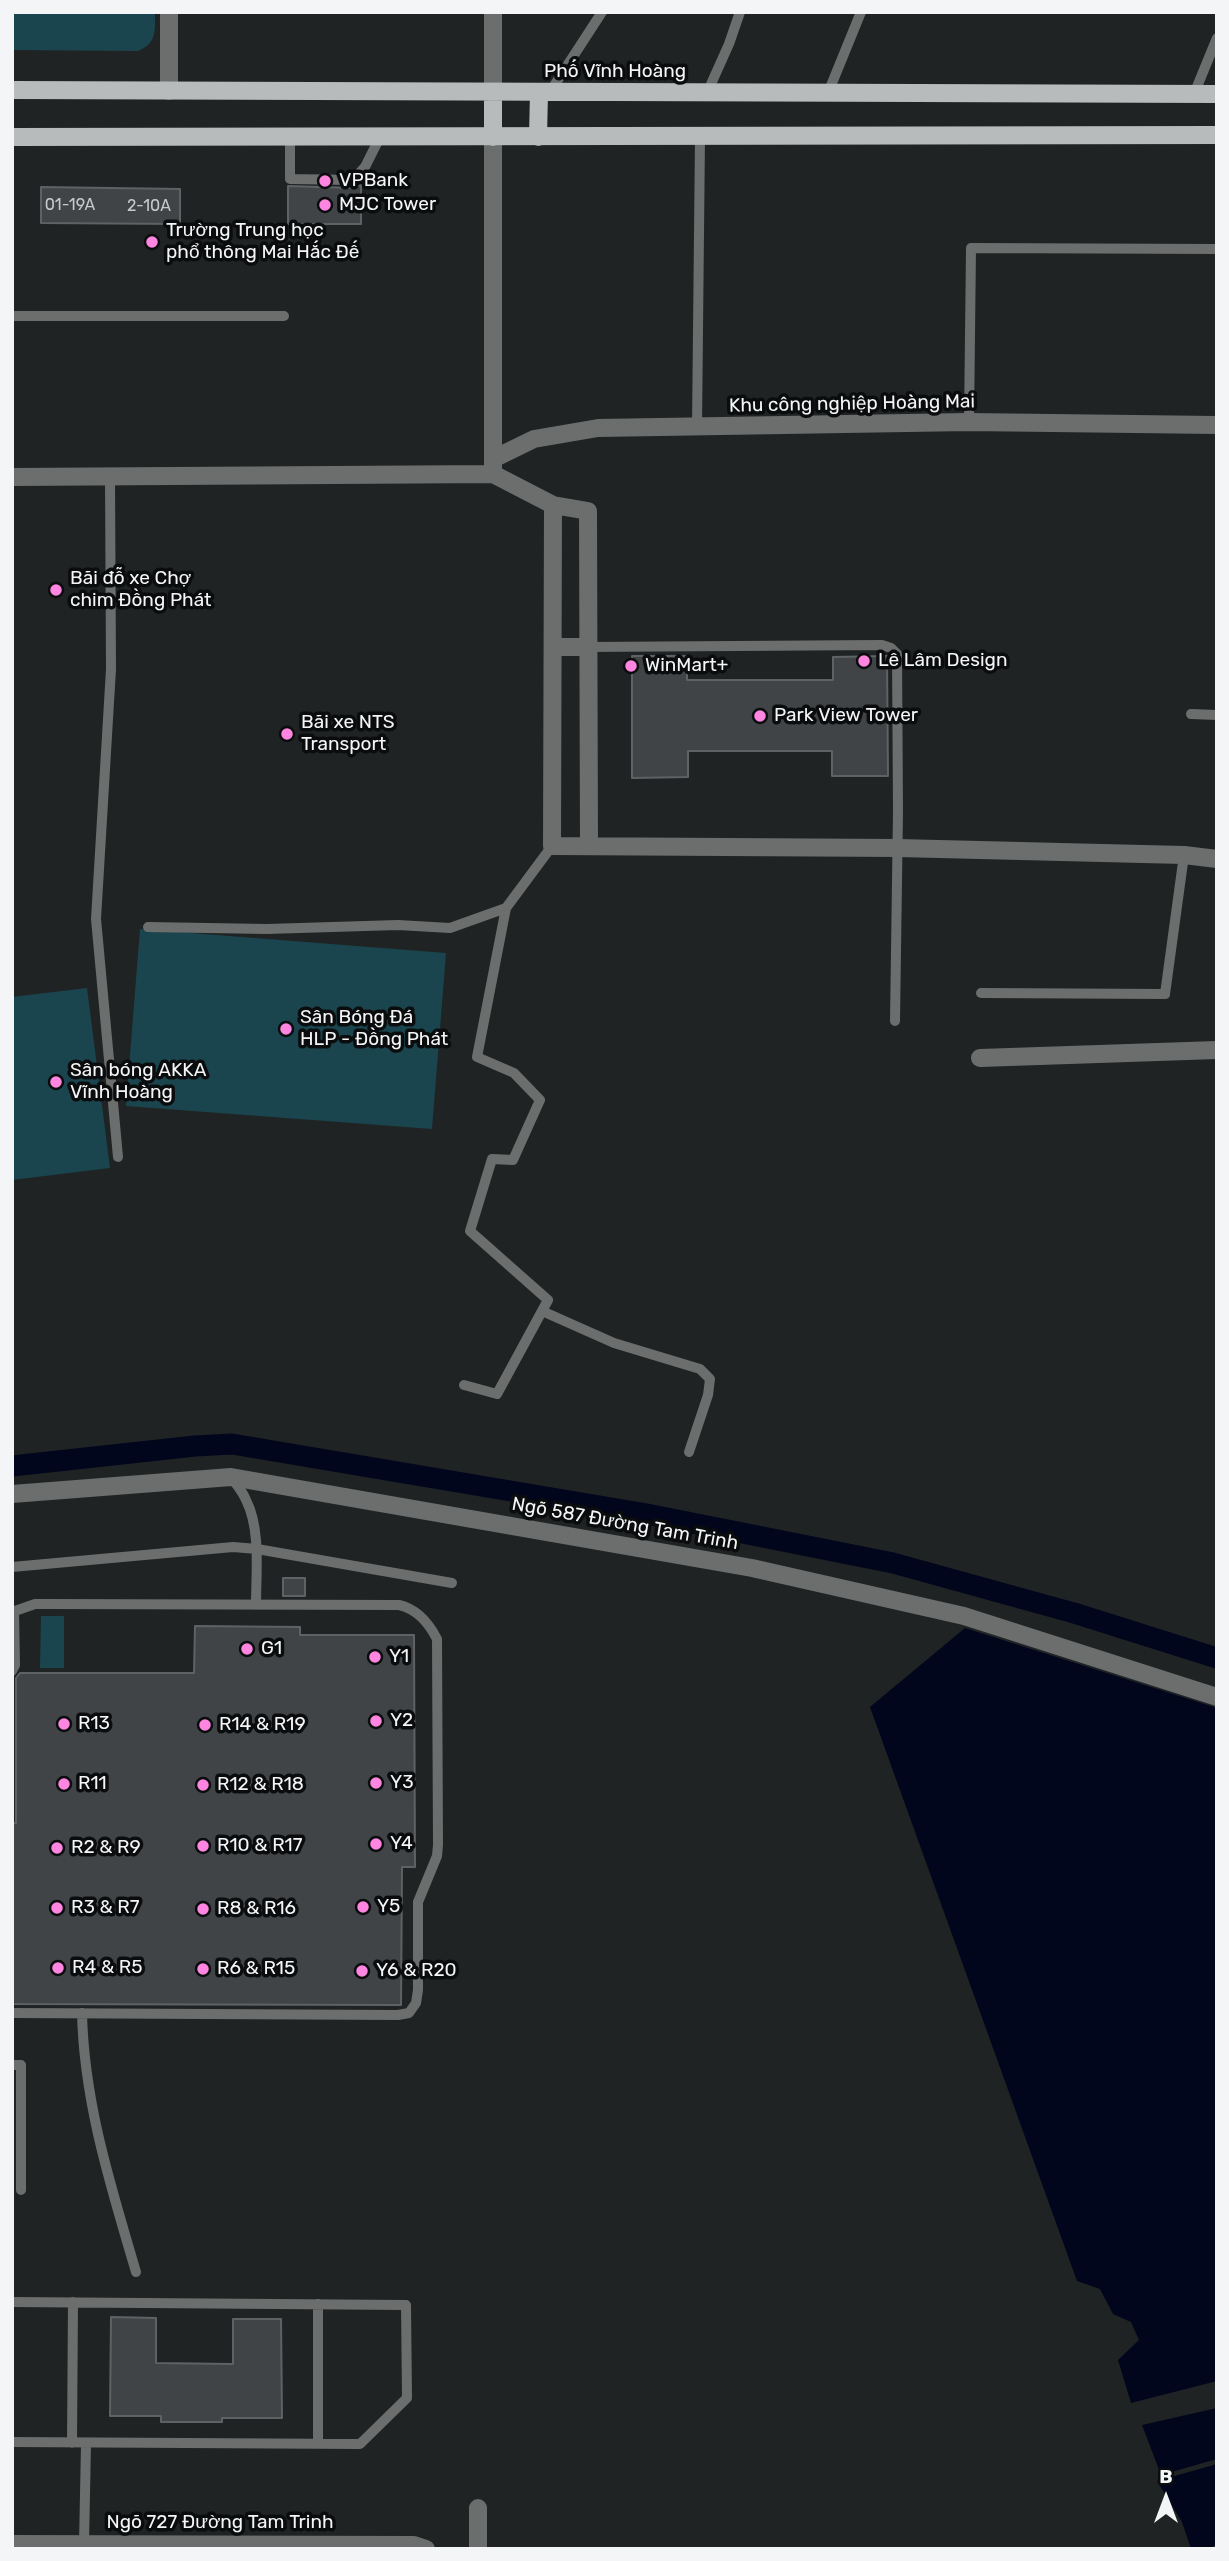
<!DOCTYPE html>
<meta charset="utf-8">
<style>
body{margin:0}
#map{position:relative;width:1229px;height:2561px;overflow:hidden;background:#1f2324;font-family:Rubik,sans-serif}
canvas{display:block}
.frame{position:absolute;inset:0;border:14px solid #f3f5f6;pointer-events:none}
.north{position:absolute;left:1131px;top:2463px;width:70px;height:70px;-webkit-text-stroke:5px #0a0c0d;paint-order:stroke;rotate:0deg;font-size:19px;font-weight:700;line-height:28px;text-align:center;color:#f3f5f6}
.north::after{content:'';display:block;margin:auto;width:24px;height:32px;background:#f3f5f6;clip-path:polygon(50% 0,100% 100%,50% 72%,0 100%)}
</style>
<div id="map">
<canvas width="1229" height="2561"></canvas>
<div class="frame"></div>
<div class="north">B</div>
</div>
<script>
const context = document.querySelector('canvas').getContext('2d');
context.lineJoin = 'round';
function fillPath(path, color) {
  context.fillStyle = color;
  context.fill(path, 'evenodd');
}
function stroke(path, color, width, dash) {
  context.strokeStyle = color;
  context.lineWidth = width;
  context.lineCap = dash ? 'butt' : 'round';
  context.setLineDash(dash || []);
  context.stroke(path);
}
function drawText(font, color, halo, rows, align = 'center') {
  context.font = font + ' Rubik,sans-serif';
  context.lineWidth = 7;
  context.setLineDash([]);
  context.textBaseline = 'middle';
  context.strokeStyle = halo;
  context.fillStyle = color;
  for (const [text, x, y, turn = 0] of rows) {
    context.save();
    context.translate(x, y);
    context.rotate((+turn || 0) * Math.PI / 180);
    context.textAlign = isNaN(turn) ? turn : align;
    if (halo) context.strokeText(text, 0, 0);
    context.fillText(text, 0, 0);
    context.restore();
  }
}
fillPath(new Path2D(`
 M 12,12 L 155,12 C 155,31 157,43 138,51 L 12,50 Z
 M 140,929 L 446,953 L 432,1129 L 126,1106 Z
 M 87,988 L 110,1168 L 12,1180 L 12,997 Z
 M 41,1616 L 64,1616 L 64,1668 L 40,1668 Z`), '#1b454e');
fillPath(new Path2D(`
 M 965,1628 L 1217,1708 L 1217,2381 L 1131,2403 L 1118,2360 L 1139,2340 L 1131,2322 L 1113,2314 L 1100,2289 L 1077,2281 L 870,1707 Z
 M 1217,2408 L 1217,2459 L 1161,2475 L 1142,2425 Z
 M 1217,2464 L 1217,2544 L 1208,2549 L 1191,2549 L 1182,2522 L 1157,2481 Z`), '#01061c');
stroke(new Path2D(`
 M 12,1466 L 195,1446 L 232,1444 L 647,1514 L 893,1563 L 1074,1613 L 1217,1658`), '#01061c', 21);
const building = new Path2D(`
 M 361,185 L 361,224 L 288,224 L 288,186 L 353,188 Z
 M 41,187 L 180,189 L 180,224 L 41,223 Z
 M 632,656 L 687,656 L 687,680 L 833,680 L 833,657 L 887,656 L 888,776 L 832,776 L 832,751 L 688,751 L 688,777 L 632,778 Z
 M 283,1578 L 305,1578 L 305,1596 L 283,1596 Z
 M 195,1626 L 300,1627 L 300,1635 L 414,1635 L 415,1867 L 402,1867 L 401,2005 L 12,2004 L 12,1823 L 16,1823 L 16,1678 L 20,1673 L 194,1673 Z
 M 111,2317 L 156,2318 L 156,2363 L 233,2364 L 233,2319 L 281,2319 L 282,2418 L 222,2418 L 222,2422 L 161,2422 L 161,2416 L 110,2416 Z`);
fillPath(building, '#414446');
stroke(building, '#5e6264', 2);
stroke(new Path2D(`
 M 550,92 L 602,12
 M 707,93 L 729,44 L 740,12
 M 828,93 L 861,12
 M 1194,94 L 1217,38
 M 290,137 L 290,179 L 353,180 L 365,167 L 380,137
 M 12,316 L 284,316
 M 969,422 L 971,248 L 1217,249
 M 697,427 L 700,137
 M 110,477 L 111,669 L 96,919 L 118,1157
 M 588,647 L 882,645 L 891,648 L 897,654 L 898,811 L 895,1021
 M 1191,714 L 1217,715
 M 148,927 L 267,929 L 398,925 L 450,928 L 506,908 L 552,846
 M 981,993 L 1165,994 L 1184,855
 M 542,1311 L 614,1343 L 700,1369 L 710,1379 L 708,1395 L 689,1452
 M 464,1385 L 497,1394 L 548,1300 L 470,1231 L 492,1159 L 513,1160 L 540,1100 L 514,1073 L 477,1057 L 506,908
 M 231,1477 C 236,1484 243,1492 246,1500 C 261,1529 256,1573 256,1605
 M 12,1567 L 233,1547 L 257,1549 L 452,1583
 M 12,1612 L 35,1604 L 48,1604 L 399,1605 C 417,1609 428,1622 437,1639 L 438,1845 L 437,1856 L 418,1902 L 418,1990 L 416,2003 L 409,2013 L 398,2015 L 12,2013
 M 12,1671 L 15,1665 L 14,1611
 M 82,2013 C 84,2103 111,2187 136,2272
 M 12,2065 L 21,2065 L 21,2190
 M 12,2302 L 406,2305 L 407,2398 L 360,2444 L 12,2442
 M 318,2304 L 318,2444
 M 72,2443 L 73,2302
 M 84,2544 L 86,2444`), '#6c6e6e', 10);
stroke(new Path2D(`
 M 169,12 L 169,91
 M 493,93 L 493,12
 M 493,137 L 493,470
 M 493,459 L 534,439 L 598,428 L 969,422 L 1217,425
 M 12,477 L 493,474 L 553,505 L 588,511 L 589,846
 M 553,505 L 552,846 L 898,848 L 1184,855 L 1217,859
 M 553,647 L 588,647
 M 980,1058 L 1217,1050
 M 478,2508 L 478,2549`), '#6c6e6e', 18);
stroke(new Path2D(`
 M 12,1494 L 231,1477 L 752,1568 L 964,1616 L 1217,1697
 M 12,2544 L 414,2545 L 426,2549`), '#6c6e6e', 18);
stroke(new Path2D(`
 M 12,90 L 1217,94
 M 493,93 L 493,137
 M 12,137 L 1217,135
 M 538,137 L 539,92`), '#b7bbbb', 18);
for (const [x, y, r, color] of [
 [325,181,7,"#fe85e0"],
 [325,205,7,"#fe85e0"],
 [152,242,7,"#fe85e0"],
 [56,590,7,"#fe85e0"],
 [864,661,7,"#fe85e0"],
 [631,666,7,"#fe85e0"],
 [760,716,7,"#fe85e0"],
 [287,734,7,"#fe85e0"],
 [286,1029,7,"#fe85e0"],
 [56,1082,7,"#fe85e0"],
 [247,1649,7,"#fe85e0"],
 [375,1657,7,"#fe85e0"],
 [376,1721,7,"#fe85e0"],
 [64,1724,7,"#fe85e0"],
 [205,1725,7,"#fe85e0"],
 [376,1783,7,"#fe85e0"],
 [64,1784,7,"#fe85e0"],
 [203,1785,7,"#fe85e0"],
 [376,1844,7,"#fe85e0"],
 [203,1846,7,"#fe85e0"],
 [57,1848,7,"#fe85e0"],
 [363,1907,7,"#fe85e0"],
 [57,1908,7,"#fe85e0"],
 [203,1909,7,"#fe85e0"],
 [58,1968,7,"#fe85e0"],
 [203,1969,7,"#fe85e0"],
 [362,1971,7,"#fe85e0"]
]) {
  const dot = new Path2D();
  dot.arc(x, y, r, 0, 2 * Math.PI);
  context.fillStyle = color;
  context.fill(dot);
  stroke(dot, '#0a0c0d', 2.5);
}
drawText('16px', '#c6c9ca', null, [
 ["01-19A",70,205],
 ["2-10A",149,206]
]);
drawText('19px', '#f3f5f6', '#0a0c0d', [
 ["Phố Vĩnh Hoàng",615,72],
 ["Khu công nghiệp Hoàng Mai",852,404,-1],
 ["Ngõ 587 Đường Tam Trinh",625,1524,10],
 ["Ngõ 727 Đường Tam Trinh",220,2523]
]);
drawText('19px', '#f3f5f6', '#0a0c0d', [
 ["VPBank",339,181],
 ["MJC Tower",339,205],
 ["Trường Trung học",166,231],
 ["phổ thông Mai Hắc Đế",166,253],
 ["Bãi đỗ xe Chợ",70,579],
 ["chim Đồng Phát",70,601],
 ["Lê Lâm Design",878,661],
 ["WinMart+",645,666],
 ["Park View Tower",774,716],
 ["Bãi xe NTS",301,723],
 ["Transport",301,745],
 ["Sân Bóng Đá",300,1018],
 ["HLP - Đồng Phát",300,1040],
 ["Sân bóng AKKA",70,1071],
 ["Vĩnh Hoàng",70,1093],
 ["G1",261,1649],
 ["Y1",389,1657],
 ["Y2",390,1721],
 ["R13",78,1724],
 ["R14 & R19",219,1725],
 ["Y3",390,1783],
 ["R11",78,1784],
 ["R12 & R18",217,1785],
 ["Y4",390,1844],
 ["R10 & R17",217,1846],
 ["R2 & R9",71,1848],
 ["Y5",377,1907],
 ["R3 & R7",71,1908],
 ["R8 & R16",217,1909],
 ["R4 & R5",72,1968],
 ["R6 & R15",217,1969],
 ["Y6 & R20",376,1971]
], 'left');
</script>
